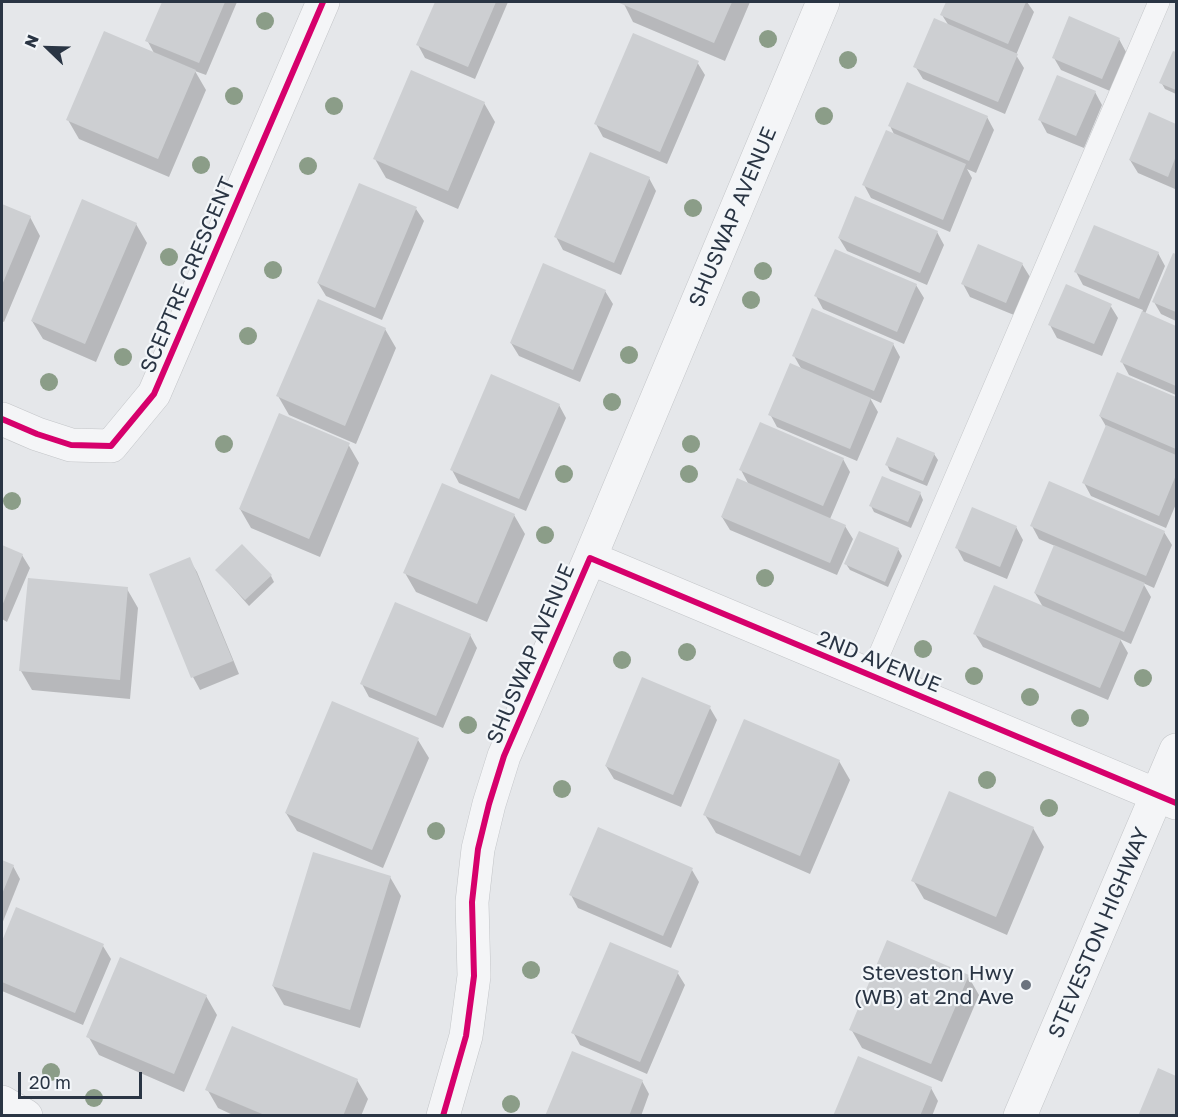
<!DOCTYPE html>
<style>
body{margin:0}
#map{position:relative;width:1178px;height:1117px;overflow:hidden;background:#e5e7ea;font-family:"Golos Text",sans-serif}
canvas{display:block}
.frame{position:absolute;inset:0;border:3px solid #2a3544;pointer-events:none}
.north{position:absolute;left:18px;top:18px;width:60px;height:60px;-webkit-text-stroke:4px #f3f6f9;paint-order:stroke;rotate:293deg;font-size:16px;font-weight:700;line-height:24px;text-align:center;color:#2a3544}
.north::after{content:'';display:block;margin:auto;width:21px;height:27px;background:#2a3544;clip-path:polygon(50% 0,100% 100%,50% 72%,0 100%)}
.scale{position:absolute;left:18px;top:1072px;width:124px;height:27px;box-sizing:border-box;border:3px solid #2a3544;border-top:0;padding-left:8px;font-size:18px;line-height:21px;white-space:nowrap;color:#2a3544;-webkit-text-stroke:4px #f3f6f9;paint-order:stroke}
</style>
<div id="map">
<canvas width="1178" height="1117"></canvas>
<div class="frame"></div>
<div class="north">N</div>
<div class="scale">20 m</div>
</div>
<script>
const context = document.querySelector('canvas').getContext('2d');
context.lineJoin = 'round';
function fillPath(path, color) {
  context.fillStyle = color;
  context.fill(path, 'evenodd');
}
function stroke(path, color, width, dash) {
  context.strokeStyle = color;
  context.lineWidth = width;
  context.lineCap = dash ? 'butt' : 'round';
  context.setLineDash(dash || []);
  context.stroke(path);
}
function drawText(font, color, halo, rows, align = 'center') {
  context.font = font + ' "Golos Text",sans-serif';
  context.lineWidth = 4.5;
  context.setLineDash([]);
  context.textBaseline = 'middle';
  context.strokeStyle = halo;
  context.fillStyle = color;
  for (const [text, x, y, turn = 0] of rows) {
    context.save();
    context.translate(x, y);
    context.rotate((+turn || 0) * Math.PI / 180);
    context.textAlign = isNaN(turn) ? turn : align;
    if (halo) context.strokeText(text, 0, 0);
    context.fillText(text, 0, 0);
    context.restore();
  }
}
fillPath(new Path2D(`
 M 163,2 L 237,2 L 206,75 L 195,71 L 206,90 L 169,177 L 79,139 L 68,120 L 154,53 L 147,40 Z
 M 436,2 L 508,2 L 475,79 L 425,58 L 418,45 Z
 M 623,2 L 750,2 L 725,61 L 633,22 Z
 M 948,2 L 1027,2 L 1034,12 L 1016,55 L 1024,68 L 1005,114 L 923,79 L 915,66 L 949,26 L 942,15 Z
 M 1119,39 L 1126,52 L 1110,91 L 1061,70 L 1054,58 Z
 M 1174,53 L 1176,54 L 1176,94 L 1165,89 L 1161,82 Z
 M 697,62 L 705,75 L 667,164 L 603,137 L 596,124 Z
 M 1095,92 L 1102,105 L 1084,148 L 1047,133 L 1040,120 Z
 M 484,103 L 495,122 L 458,209 L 386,178 L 375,159 Z
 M 1150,114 L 1176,125 L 1176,185 L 1175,189 L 1138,173 L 1130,160 Z
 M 987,117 L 994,130 L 976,173 L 967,169 L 972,178 L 950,232 L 871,198 L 864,185 L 895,136 L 890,126 Z
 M 649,178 L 656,191 L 621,275 L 563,250 L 556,237 Z
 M 2,205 L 30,217 L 40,236 L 4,322 L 2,321 Z
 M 416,209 L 424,221 L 382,320 L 326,296 L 318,283 Z
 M 136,224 L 147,243 L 96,362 L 43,339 L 32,321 Z
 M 937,232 L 944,245 L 927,285 L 847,251 L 839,238 Z
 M 1158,253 L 1165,266 L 1145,314 L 1176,327 L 1176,395 L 1129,375 L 1122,362 L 1143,310 L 1083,285 L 1076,272 Z
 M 1174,255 L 1176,256 L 1176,321 L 1161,314 L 1154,302 Z
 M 1022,264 L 1030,277 L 1014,315 L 970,297 L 963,284 Z
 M 916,285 L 924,298 L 904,344 L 823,309 L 816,296 Z
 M 605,291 L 613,304 L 580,382 L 519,356 L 511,343 Z
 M 1110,305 L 1118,318 L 1102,356 L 1057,338 L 1050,325 Z
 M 385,329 L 396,348 L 356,444 L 289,415 L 278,396 Z
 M 893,344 L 900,357 L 881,403 L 870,398 L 878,412 L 857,461 L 777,427 L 770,414 L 802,370 L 794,356 Z
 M 1118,374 L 1176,399 L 1176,504 L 1166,528 L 1091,496 L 1084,483 L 1107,428 L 1100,416 Z
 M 559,405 L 566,418 L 526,511 L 459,483 L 452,470 Z
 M 348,444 L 359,463 L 320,557 L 251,528 L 240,509 Z
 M 934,454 L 938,460 L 927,486 L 890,471 L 887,465 Z
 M 843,459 L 850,472 L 830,519 L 845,526 L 853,539 L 837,575 L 730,530 L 722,517 L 749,485 L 741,470 Z
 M 920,493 L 923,500 L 911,528 L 874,512 L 871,506 Z
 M 514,515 L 525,534 L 487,622 L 416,592 L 405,573 Z
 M 1032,526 L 1164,532 L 1172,545 L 1154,588 L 1143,583 L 1151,597 L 1131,644 L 1120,639 L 1128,653 L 1108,700 L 983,647 L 975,634 L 1043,607 L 1035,593 L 1055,546 L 1039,539 Z
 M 1016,527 L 1023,540 L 1007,579 L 964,561 L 957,548 Z
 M 2,546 L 22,555 L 30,568 L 7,622 L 2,619 Z
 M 898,549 L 902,556 L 888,587 L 850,570 L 846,564 Z
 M 189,559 L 197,572 L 239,674 L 200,690 L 193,677 Z
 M 217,570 L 271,576 L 274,582 L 249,606 Z
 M 127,589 L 138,608 L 130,699 L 32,690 L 21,671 Z
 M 470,635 L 477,648 L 443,728 L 369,697 L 362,684 Z
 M 710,708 L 717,720 L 681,807 L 614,779 L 606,766 Z
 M 418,740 L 429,758 L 383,868 L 297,831 L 286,813 Z
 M 839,761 L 850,780 L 810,874 L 716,833 L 705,815 Z
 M 1033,828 L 1044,847 L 1007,935 L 924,899 L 913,880 Z
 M 2,861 L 13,866 L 20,879 L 2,924 Z
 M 692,870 L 699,882 L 671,948 L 578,908 L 571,895 Z
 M 390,877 L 401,896 L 360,1028 L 284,1005 L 273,986 Z
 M 17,909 L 103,946 L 111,959 L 83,1025 L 2,991 L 2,944 Z
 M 677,972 L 685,985 L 647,1074 L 580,1045 L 573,1032 Z
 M 968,976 L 979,995 L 942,1082 L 862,1048 L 851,1029 Z
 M 206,996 L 217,1015 L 184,1092 L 99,1055 L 88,1036 Z
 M 1159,1070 L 1176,1078 L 1176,1116 L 1139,1116 Z
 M 357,1080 L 368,1099 L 361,1116 L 235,1116 L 218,1108 L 207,1089 Z
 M 642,1081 L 649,1094 L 641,1116 L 547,1116 Z
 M 931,1088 L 938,1101 L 932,1116 L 835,1116 Z`), '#0003');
fillPath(new Path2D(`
 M 162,2 L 225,2 L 199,63 L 145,41 Z
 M 435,2 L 496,2 L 468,67 L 416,45 Z
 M 617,2 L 732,2 L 714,43 Z
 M 946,2 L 1026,2 L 1008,44 L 940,15 Z
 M 1069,16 L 1120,38 L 1102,79 L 1052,58 Z
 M 934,18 L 1018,54 L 998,102 L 913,67 Z
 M 104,31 L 196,70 L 158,159 L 66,120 Z
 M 633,33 L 699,61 L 660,152 L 594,124 Z
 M 1173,51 L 1176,52 L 1176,90 L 1159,83 Z
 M 411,70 L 485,102 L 448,191 L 373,159 Z
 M 1057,75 L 1096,91 L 1076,136 L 1038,120 Z
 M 907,82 L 988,116 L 969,161 L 888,126 Z
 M 1149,112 L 1176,124 L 1176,156 L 1168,177 L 1129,160 Z
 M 886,130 L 966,164 L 943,220 L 862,185 Z
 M 590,152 L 650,177 L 614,263 L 554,237 Z
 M 359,183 L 417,207 L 375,308 L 317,283 Z
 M 855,196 L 938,231 L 920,273 L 838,238 Z
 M 82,199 L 137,223 L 85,344 L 31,321 Z
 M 2,204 L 31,216 L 2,285 Z
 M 1094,225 L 1159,252 L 1139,299 L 1074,272 Z
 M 978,244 L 1023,263 L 1006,303 L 961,284 Z
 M 835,249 L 917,284 L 897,332 L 814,296 Z
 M 1173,253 L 1176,254 L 1176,312 L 1152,302 Z
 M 543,263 L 606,290 L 573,370 L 510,343 Z
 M 1066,284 L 1112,304 L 1094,344 L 1048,325 Z
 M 318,299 L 386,328 L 345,426 L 276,396 Z
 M 812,308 L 894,343 L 874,391 L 792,356 Z
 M 1142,311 L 1176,326 L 1176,386 L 1120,362 Z
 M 790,363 L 871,398 L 850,449 L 768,415 Z
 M 1117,372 L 1176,397 L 1176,449 L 1099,416 Z
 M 491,374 L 560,404 L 519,499 L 450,470 Z
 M 279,413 L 350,443 L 309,539 L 239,509 Z
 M 760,422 L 844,458 L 823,506 L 739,470 Z
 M 1106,425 L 1176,455 L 1176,475 L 1159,516 L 1082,483 Z
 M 897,437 L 935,453 L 923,481 L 885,465 Z
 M 882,476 L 921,492 L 908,522 L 869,506 Z
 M 737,478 L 846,525 L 830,563 L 721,517 Z
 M 1049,481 L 1165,531 L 1146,576 L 1030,526 Z
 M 442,483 L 515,514 L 477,604 L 403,573 Z
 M 972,507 L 1017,526 L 1000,567 L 955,548 Z
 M 859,531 L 899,548 L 885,582 L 844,564 Z
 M 242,544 L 272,575 L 245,600 L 215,570 Z
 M 2,545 L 23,554 L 2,606 Z
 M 1054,545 L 1145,583 L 1124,632 L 1034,593 Z
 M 190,557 L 233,661 L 191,678 L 149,574 Z
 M 28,578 L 128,587 L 120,680 L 19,671 Z
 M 994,585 L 1121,639 L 1100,688 L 973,634 Z
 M 395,602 L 471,634 L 436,716 L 360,684 Z
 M 642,677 L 711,706 L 673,795 L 605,766 Z
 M 332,701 L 419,738 L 372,850 L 285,813 Z
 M 744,719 L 840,760 L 800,856 L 703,815 Z
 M 949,791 L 1034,827 L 996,917 L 911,881 Z
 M 598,827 L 693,868 L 663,936 L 569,895 Z
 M 313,852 L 391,876 L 350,1010 L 272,986 Z
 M 2,860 L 14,865 L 2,894 Z
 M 16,907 L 104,944 L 75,1013 L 2,982 L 2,941 Z
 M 887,940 L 969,975 L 931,1064 L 849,1030 Z
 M 610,942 L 679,971 L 640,1062 L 571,1033 Z
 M 120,957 L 207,995 L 174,1074 L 86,1037 Z
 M 232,1026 L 358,1079 L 343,1116 L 267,1116 L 205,1090 Z
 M 572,1051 L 643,1080 L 629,1116 L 545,1116 Z
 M 858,1056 L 932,1087 L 920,1116 L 833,1116 Z
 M 1158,1068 L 1176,1076 L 1176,1116 L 1138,1116 Z`), '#cdcfd2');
const service = new Path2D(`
 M 870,676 L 1159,2`);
const minor = new Path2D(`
 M 2,419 L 37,434 L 71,445 L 111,446 L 154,394 L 323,2
 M 590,558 L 1176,803
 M 2,1102 L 26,1116
 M 443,1116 L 466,1036 L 474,976 L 472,902 L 478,849 L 489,804 L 504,756 L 590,558 L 823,2`);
const tertiary = new Path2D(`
 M 1020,1116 L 1176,750`);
stroke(service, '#c3c5c8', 22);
stroke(minor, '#c3c5c8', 34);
stroke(tertiary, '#c3c5c8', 34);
stroke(service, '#f4f5f7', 21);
stroke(minor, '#f4f5f7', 33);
stroke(tertiary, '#f4f5f7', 33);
stroke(new Path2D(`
 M 2,419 L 37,434 L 71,445 L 111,446 L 154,394 L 323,2
 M 443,1116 L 466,1036 L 474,976 L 472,902 L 478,849 L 489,804 L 504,756 L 590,558 L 1176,803`), '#d6006c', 6);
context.fillStyle = '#8b9d88';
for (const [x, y] of [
 [265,21],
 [768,39],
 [848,60],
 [234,96],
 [334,106],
 [824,116],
 [201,165],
 [308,166],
 [693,208],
 [169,257],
 [273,270],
 [763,271],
 [751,300],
 [248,336],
 [629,355],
 [123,357],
 [49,382],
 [612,402],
 [224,444],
 [691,444],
 [564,474],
 [689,474],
 [12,501],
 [545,535],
 [765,578],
 [923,649],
 [687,652],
 [622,660],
 [974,676],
 [1143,678],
 [1030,697],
 [1080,718],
 [468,725],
 [987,780],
 [562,789],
 [1049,808],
 [436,831],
 [531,970],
 [51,1072],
 [94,1098],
 [511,1104]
]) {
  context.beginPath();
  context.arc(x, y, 9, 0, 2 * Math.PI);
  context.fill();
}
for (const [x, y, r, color] of [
 [1026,985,6,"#6b737e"]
]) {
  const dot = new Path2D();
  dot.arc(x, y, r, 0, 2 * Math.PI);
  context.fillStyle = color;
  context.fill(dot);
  stroke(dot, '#f3f6f9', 2);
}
drawText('21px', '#2a3544', '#f3f6f9', [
 ["SHUSWAP AVENUE",733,217,-67],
 ["SCEPTRE CRESCENT",188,275,-67],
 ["SHUSWAP AVENUE",531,654,-67],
 ["2ND AVENUE",879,662,22],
 ["STEVESTON HIGHWAY",1099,933,-67]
]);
drawText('21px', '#2a3544', '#f3f6f9', [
 ["Steveston Hwy",1014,973],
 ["(WB) at 2nd Ave",1014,997]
], 'right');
</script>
